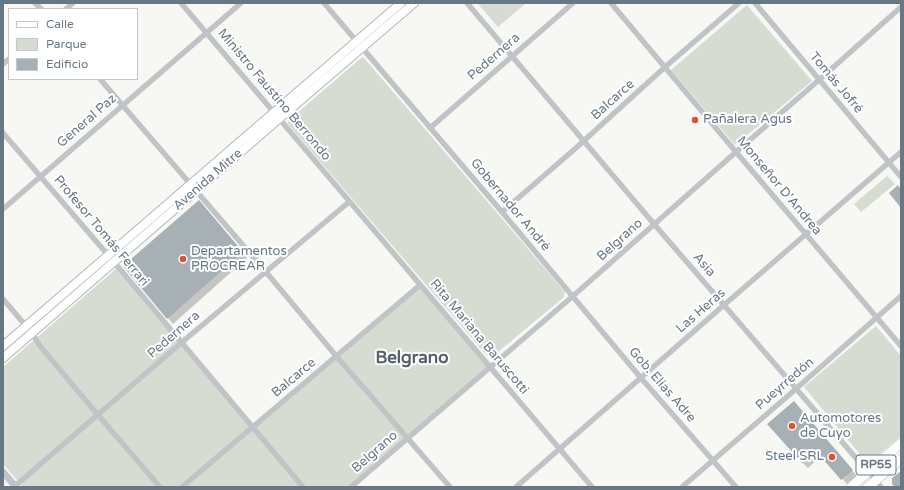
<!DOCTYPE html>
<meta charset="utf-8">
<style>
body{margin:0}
#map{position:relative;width:904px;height:490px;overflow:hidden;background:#f7f7f4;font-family:"Varela Round",sans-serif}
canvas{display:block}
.frame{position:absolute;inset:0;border:4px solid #677884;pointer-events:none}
.legend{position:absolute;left:8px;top:8px;width:130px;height:72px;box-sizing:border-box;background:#fff;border:1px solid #c2c9ce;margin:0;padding:5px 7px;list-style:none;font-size:12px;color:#677884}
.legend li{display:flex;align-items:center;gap:8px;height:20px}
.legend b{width:20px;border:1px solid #c2c9ce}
</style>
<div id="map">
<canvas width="904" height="490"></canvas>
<div class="frame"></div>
<ul class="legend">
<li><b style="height:5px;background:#fff"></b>Calle</li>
<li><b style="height:11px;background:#d7dcd3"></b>Parque</li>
<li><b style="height:11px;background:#a7b0b5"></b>Edificio</li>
</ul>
</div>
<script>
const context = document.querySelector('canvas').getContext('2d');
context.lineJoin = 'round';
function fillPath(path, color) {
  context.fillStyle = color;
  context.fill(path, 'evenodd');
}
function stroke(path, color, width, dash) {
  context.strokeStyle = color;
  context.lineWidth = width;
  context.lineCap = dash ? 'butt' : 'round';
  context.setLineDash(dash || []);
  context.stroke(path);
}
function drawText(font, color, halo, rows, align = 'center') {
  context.font = font + ' "Varela Round",sans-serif';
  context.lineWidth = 4;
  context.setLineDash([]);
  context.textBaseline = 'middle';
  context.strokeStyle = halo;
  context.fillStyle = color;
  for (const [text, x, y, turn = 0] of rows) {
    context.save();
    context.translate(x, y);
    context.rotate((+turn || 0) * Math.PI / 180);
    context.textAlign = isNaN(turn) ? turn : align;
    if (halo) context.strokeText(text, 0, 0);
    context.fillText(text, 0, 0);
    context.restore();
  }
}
fillPath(new Path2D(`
 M 477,3 L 526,3 L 498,27 Z
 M 747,5 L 812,81 L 735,145 L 671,70 Z
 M 361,58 L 364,58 L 565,292 L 564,297 L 492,357 L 488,357 L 288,124 L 288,121 Z
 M 887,176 L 895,184 L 861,212 L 854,204 Z
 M 118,267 L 252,427 L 420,285 L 489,367 L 351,487 L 23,487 L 3,464 L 3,367 Z
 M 876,326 L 901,356 L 901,436 L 868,464 L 804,387 Z`), '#d7dcd3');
fillPath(new Path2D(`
 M 204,207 L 247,258 L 173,324 L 124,266 Z
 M 794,402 L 857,476 L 847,484 L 822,455 L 808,468 L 802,462 Z`), '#0003');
fillPath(new Path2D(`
 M 898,185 L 900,188 L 901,188 L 901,208 L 889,193 Z
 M 199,200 L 243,252 L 167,319 L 123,266 Z
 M 794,401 L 853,470 L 841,480 L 816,451 L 802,463 L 767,424 Z
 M 901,471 L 901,487 L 895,487 L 892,484 L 892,478 Z`), '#a7b0b5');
const secondary = new Path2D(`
 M 3,346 L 401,3
 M 3,358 L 274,123 L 414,3`);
const primary = new Path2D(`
 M 851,487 L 901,443
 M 868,487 L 901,459`);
stroke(secondary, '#b2b8bc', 10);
stroke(primary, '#b3b8bb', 10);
stroke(new Path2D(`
 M 35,3 L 41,9
 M 181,3 L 592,487
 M 324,3 L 502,212 L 641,378 L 736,487
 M 467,3 L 654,224 L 881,487
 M 611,3 L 736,152 L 901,346
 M 755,3 L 901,177
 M 66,9 L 73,3
 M 3,64 L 9,59
 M 100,79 L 266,272 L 337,357 L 450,487
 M 430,128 L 573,3
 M 3,133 L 114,262 L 303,487
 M 3,209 L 241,3
 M 502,212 L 577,147 L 665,67 L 739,3
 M 3,299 L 32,333 L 40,346 L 98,415 L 160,487
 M 15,486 L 181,343 L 349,202
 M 182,487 L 420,285
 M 351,487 L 573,296 L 736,152 L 819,80 L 901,7
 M 516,487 L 724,305 L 901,152
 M 682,487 L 789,395 L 901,296`), '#c0c4c7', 5.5);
stroke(new Path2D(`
 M 3,472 L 16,487`), '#c0c4c7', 7);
stroke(secondary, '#fff', 8);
stroke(primary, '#fff', 9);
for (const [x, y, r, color] of [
 [695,120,4,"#dc532f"],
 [183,259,4,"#dc532f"],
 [792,426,4,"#dc532f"],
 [832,457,4,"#dc532f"]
]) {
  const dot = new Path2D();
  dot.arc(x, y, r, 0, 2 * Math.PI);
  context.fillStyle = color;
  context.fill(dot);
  stroke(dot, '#fff', 1.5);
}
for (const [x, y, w] of [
 [876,465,40]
]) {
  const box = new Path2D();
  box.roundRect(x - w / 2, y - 10, w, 20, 3);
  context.fillStyle = '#fff';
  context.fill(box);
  stroke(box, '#677884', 1);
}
drawText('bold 12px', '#677884', null, [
 ["RP55",876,465]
]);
drawText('13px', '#677884', '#fff', [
 ["Pedernera",494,57,-41],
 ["Tomás Jofré",836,83,50],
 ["Ministro Faustino Berrondo",274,95,50],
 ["Balcarce",613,100,-42],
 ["General Paz",87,121,-41],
 ["Avenida Mitre",208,180,-41],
 ["Monseñor D'Andrea",779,186,50],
 ["Gobernador André",510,205,50],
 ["Profesor Tomás Ferrari",101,231,50],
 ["Belgrano",620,240,-42],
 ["Asia",704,265,49],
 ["Las Heras",701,311,-41],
 ["Pedernera",174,335,-41],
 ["Rita Mariana Baruscotti",479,337,50],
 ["Balcarce",294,378,-40],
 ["Pueyrredón",785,384,-41],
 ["Gob. Elías Adre",662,385,49],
 ["Belgrano",375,452,-41]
]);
drawText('13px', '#677884', '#fff', [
 ["Pañalera Agus",703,120],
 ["Departamentos",191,252],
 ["PROCREAR",191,267],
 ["Automotores",800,419],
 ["de Cuyo",800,434],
 ["Steel SRL",824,457,"right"]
], 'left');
drawText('bold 17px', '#556169', '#fff', [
 ["Belgrano",412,359]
]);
</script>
